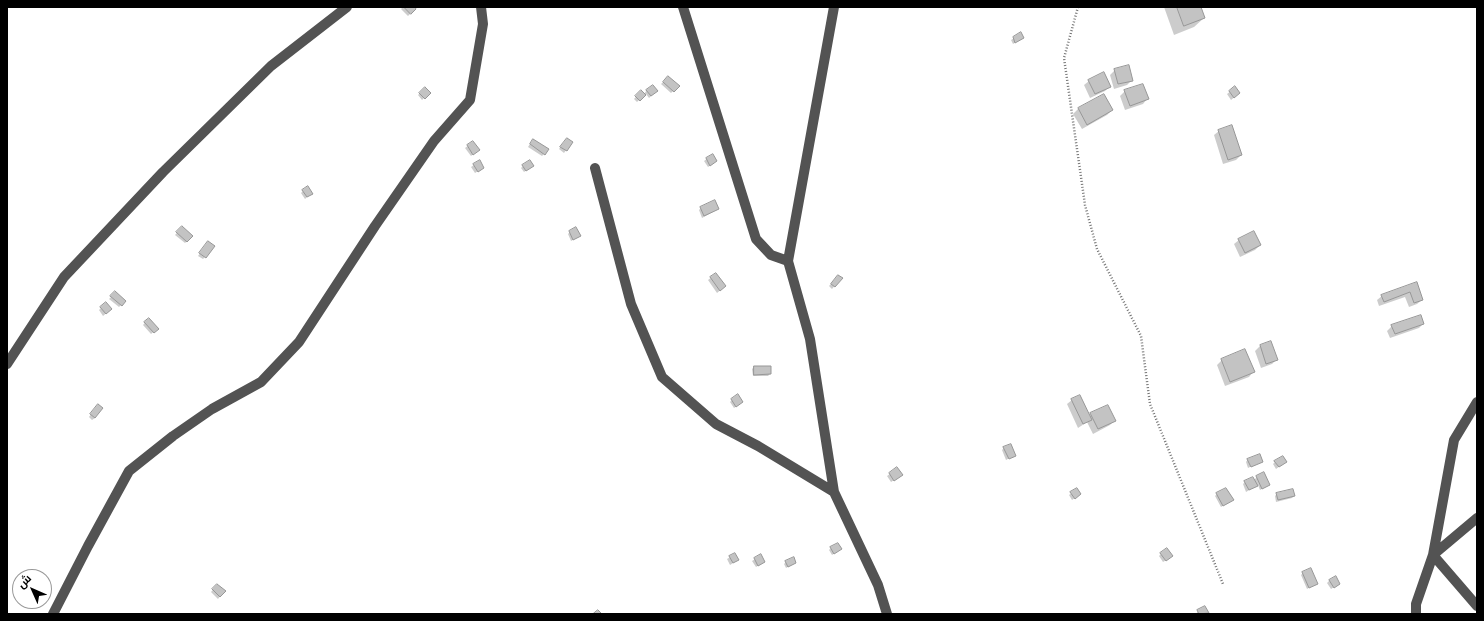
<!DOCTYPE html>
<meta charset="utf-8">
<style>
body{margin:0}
#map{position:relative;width:1484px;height:621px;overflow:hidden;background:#fff;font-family:Quicksand,Cairo,sans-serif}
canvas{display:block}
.frame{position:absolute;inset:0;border:8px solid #000;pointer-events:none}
.north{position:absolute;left:12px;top:569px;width:40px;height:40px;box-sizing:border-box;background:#fff;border:1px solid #999;border-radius:50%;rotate:315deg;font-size:11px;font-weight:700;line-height:16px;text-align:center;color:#000}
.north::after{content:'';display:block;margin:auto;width:14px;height:18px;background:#000;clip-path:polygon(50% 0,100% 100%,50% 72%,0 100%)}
</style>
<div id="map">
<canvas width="1484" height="621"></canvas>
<div class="frame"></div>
<div class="north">ش</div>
</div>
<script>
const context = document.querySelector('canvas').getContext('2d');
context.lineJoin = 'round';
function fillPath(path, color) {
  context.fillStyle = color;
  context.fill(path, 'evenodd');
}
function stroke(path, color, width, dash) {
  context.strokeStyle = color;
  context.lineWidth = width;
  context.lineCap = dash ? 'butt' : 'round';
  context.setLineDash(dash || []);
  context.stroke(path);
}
fillPath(new Path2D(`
 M 403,7 L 413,7 L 415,9 L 408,16 L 401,9 Z
 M 1164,7 L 1200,7 L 1204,18 L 1194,27 L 1174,35 Z
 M 1021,34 L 1023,38 L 1013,44 L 1011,40 Z
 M 1115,70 L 1132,80 L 1127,85 L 1114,89 L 1110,75 Z
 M 668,77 L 678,86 L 671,93 L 661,84 Z
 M 1089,81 L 1110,86 L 1105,91 L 1090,98 L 1084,85 Z
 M 425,88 L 429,93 L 422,100 L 418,95 Z
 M 1235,88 L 1237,95 L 1231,100 L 1227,94 Z
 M 647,90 L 657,91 L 649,98 L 646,94 L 637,102 L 634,99 L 641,91 L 644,94 Z
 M 1125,91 L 1147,99 L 1143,104 L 1125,110 L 1120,96 Z
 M 1104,95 L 1112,110 L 1107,115 L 1082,129 L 1073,114 L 1078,109 Z
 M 1219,131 L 1241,155 L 1236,160 L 1223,164 L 1214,135 Z
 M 567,139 L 572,142 L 564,153 L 559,149 Z
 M 473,142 L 476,152 L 471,156 L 465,148 Z
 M 531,142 L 544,154 L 542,156 L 528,147 Z
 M 712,155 L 714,163 L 708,167 L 704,161 Z
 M 474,165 L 483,168 L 475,173 L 471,167 Z
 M 523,166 L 530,168 L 524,172 L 521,168 Z
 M 303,191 L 312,193 L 305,199 L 301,193 Z
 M 701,208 L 718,209 L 702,218 L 699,210 Z
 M 182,227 L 192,236 L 185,243 L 175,235 Z
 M 570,232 L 580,236 L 571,241 L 568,234 Z
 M 1239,240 L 1260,245 L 1255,250 L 1240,257 L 1234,244 Z
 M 206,245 L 205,257 L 203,259 L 198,256 Z
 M 716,274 L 723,288 L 717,293 L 708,280 Z
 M 836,278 L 841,278 L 832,289 L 829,286 Z
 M 1416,283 L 1422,300 L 1417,304 L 1409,307 L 1405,297 L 1379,306 L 1377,300 L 1382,296 Z
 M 115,293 L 125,301 L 119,307 L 109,299 Z
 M 106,303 L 109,311 L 103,316 L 99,310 Z
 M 148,319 L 157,329 L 151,334 L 143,325 Z
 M 1423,324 L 1419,328 L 1390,338 L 1387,331 L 1392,326 Z
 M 1270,342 L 1277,359 L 1272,364 L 1261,368 L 1255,351 L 1260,346 Z
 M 1222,360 L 1253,372 L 1249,377 L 1225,386 L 1217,365 Z
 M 754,367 L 770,374 L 768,376 L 753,376 L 752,369 Z
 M 732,400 L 740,404 L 734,408 L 730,402 Z
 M 1072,400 L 1089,416 L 1107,406 L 1114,421 L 1110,425 L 1093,434 L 1087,422 L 1078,428 L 1067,404 Z
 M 96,407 L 95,418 L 92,420 L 89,417 Z
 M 1004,448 L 1015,455 L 1006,460 L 1002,450 Z
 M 1248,459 L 1262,461 L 1248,468 L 1246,462 Z
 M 1275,462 L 1283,464 L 1276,469 L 1273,464 Z
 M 897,469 L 899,477 L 891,482 L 887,476 Z
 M 1257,477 L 1269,485 L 1260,490 L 1258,485 L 1246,492 L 1243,484 L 1245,482 L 1254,480 Z
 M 1077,489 L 1078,496 L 1072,500 L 1069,495 Z
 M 1217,494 L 1232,500 L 1221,507 L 1215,496 Z
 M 1277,494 L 1294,496 L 1292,498 L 1276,502 L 1275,496 Z
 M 831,548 L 838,551 L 832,555 L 829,550 Z
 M 735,554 L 738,560 L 730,565 L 727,559 Z
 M 1161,554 L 1170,558 L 1163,562 L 1159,556 Z
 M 760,556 L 764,562 L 756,567 L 752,561 Z
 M 786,562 L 795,563 L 786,568 L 784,564 Z
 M 1303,573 L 1317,583 L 1307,589 L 1301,575 Z
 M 1329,581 L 1339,584 L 1331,589 L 1327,583 Z
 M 217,585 L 224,591 L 218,599 L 211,592 Z
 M 1204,607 L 1207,614 L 1196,614 L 1198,611 Z`), '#0003');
const building = new Path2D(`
 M 404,7 L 415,7 L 416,9 L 411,14 Z
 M 1177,7 L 1201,7 L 1205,18 L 1184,26 Z
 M 1021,32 L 1024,38 L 1015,43 L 1013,37 Z
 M 1129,65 L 1133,81 L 1118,84 L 1114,69 Z
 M 1104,72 L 1111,87 L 1095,94 L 1088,80 Z
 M 668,76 L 680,86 L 674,92 L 663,82 Z
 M 1143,84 L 1149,99 L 1130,106 L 1124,90 Z
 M 653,85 L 658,91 L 651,96 L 646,90 Z
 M 1235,86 L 1240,93 L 1234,98 L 1229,91 Z
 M 425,87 L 431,93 L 425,99 L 419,93 Z
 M 641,90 L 646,95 L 640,101 L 635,96 Z
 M 1104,94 L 1113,110 L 1087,125 L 1078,108 Z
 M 1232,125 L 1242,155 L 1228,160 L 1218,130 Z
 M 567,138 L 573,142 L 567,151 L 560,147 Z
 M 533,139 L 549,149 L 545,155 L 530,144 Z
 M 473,141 L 480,150 L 473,155 L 467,145 Z
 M 713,154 L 717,161 L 710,166 L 706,158 Z
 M 480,160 L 484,168 L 478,172 L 473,164 Z
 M 530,160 L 534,166 L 526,171 L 522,165 Z
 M 308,186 L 313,194 L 307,197 L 302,190 Z
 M 715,200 L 719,209 L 704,216 L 700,207 Z
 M 182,226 L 193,236 L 187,242 L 176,232 Z
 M 576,227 L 581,236 L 573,240 L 569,231 Z
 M 1254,231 L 1261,245 L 1245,253 L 1238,239 Z
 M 208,241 L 215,246 L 206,258 L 199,253 Z
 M 716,273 L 726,286 L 720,291 L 710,277 Z
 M 838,275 L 843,278 L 835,287 L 831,284 Z
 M 1417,282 L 1423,300 L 1414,303 L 1410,292 L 1384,302 L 1381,295 Z
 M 115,291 L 126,301 L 122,306 L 110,296 Z
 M 106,302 L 112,309 L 106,314 L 100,307 Z
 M 1421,315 L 1424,324 L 1395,334 L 1391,325 Z
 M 149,318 L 159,329 L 154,333 L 144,322 Z
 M 1271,341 L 1278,360 L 1266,364 L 1260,345 Z
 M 1245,349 L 1255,372 L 1230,382 L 1221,359 Z
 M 754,366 L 771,366 L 771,374 L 754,375 Z
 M 738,394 L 743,402 L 736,407 L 731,399 Z
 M 1080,395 L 1092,420 L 1083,424 L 1071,399 Z
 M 98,404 L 103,408 L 95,418 L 90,414 Z
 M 1108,405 L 1116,421 L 1098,429 L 1090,413 Z
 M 1011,444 L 1016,456 L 1009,459 L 1003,447 Z
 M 1260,454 L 1263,462 L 1251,467 L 1247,459 Z
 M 1283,456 L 1287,462 L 1279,467 L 1274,461 Z
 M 897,467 L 903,475 L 894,481 L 889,473 Z
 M 1264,472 L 1270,485 L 1262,489 L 1256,476 Z
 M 1253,477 L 1258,486 L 1249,490 L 1244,481 Z
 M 1077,488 L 1081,494 L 1075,499 L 1070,492 Z
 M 1226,488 L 1234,500 L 1223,506 L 1216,493 Z
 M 1293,489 L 1295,496 L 1278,500 L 1276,493 Z
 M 838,543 L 842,549 L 834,554 L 830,547 Z
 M 1167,548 L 1173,556 L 1166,561 L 1160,553 Z
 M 735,553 L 739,560 L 733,563 L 729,556 Z
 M 761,554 L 765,562 L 758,566 L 754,558 Z
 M 794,557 L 796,563 L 788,567 L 785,561 Z
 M 1311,568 L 1318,584 L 1309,588 L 1302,572 Z
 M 1336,576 L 1340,584 L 1334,588 L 1329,580 Z
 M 217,584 L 226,591 L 220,597 L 212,589 Z
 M 1205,606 L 1209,613 L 1199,614 L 1197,610 Z
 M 598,610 L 602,614 L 593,614 Z`);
fillPath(building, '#c3c3c3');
stroke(building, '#979797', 1);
stroke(new Path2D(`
 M 1078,7 L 1064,58 L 1085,205 L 1097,249 L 1141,336 L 1150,404 L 1223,584`), '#757575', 2.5, [1, 2]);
stroke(new Path2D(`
 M 683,7 L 756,239 L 771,255 L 788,261
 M 834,7 L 788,261 L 810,339 L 834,492
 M 595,168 L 631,304 L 662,377 L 716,424 L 758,446 L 834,492 L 878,585 L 887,614
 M 7,364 L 64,277 L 163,172 L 271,66 L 347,7
 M 1477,518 L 1433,555 L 1477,606
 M 53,614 L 88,546 L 129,471 L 173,436 L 212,409 L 261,382 L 299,342 L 375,226 L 434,141 L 470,100 L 483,24 L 481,7
 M 1416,614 L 1416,604 L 1433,555 L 1454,440 L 1477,402`), '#535353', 10);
</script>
